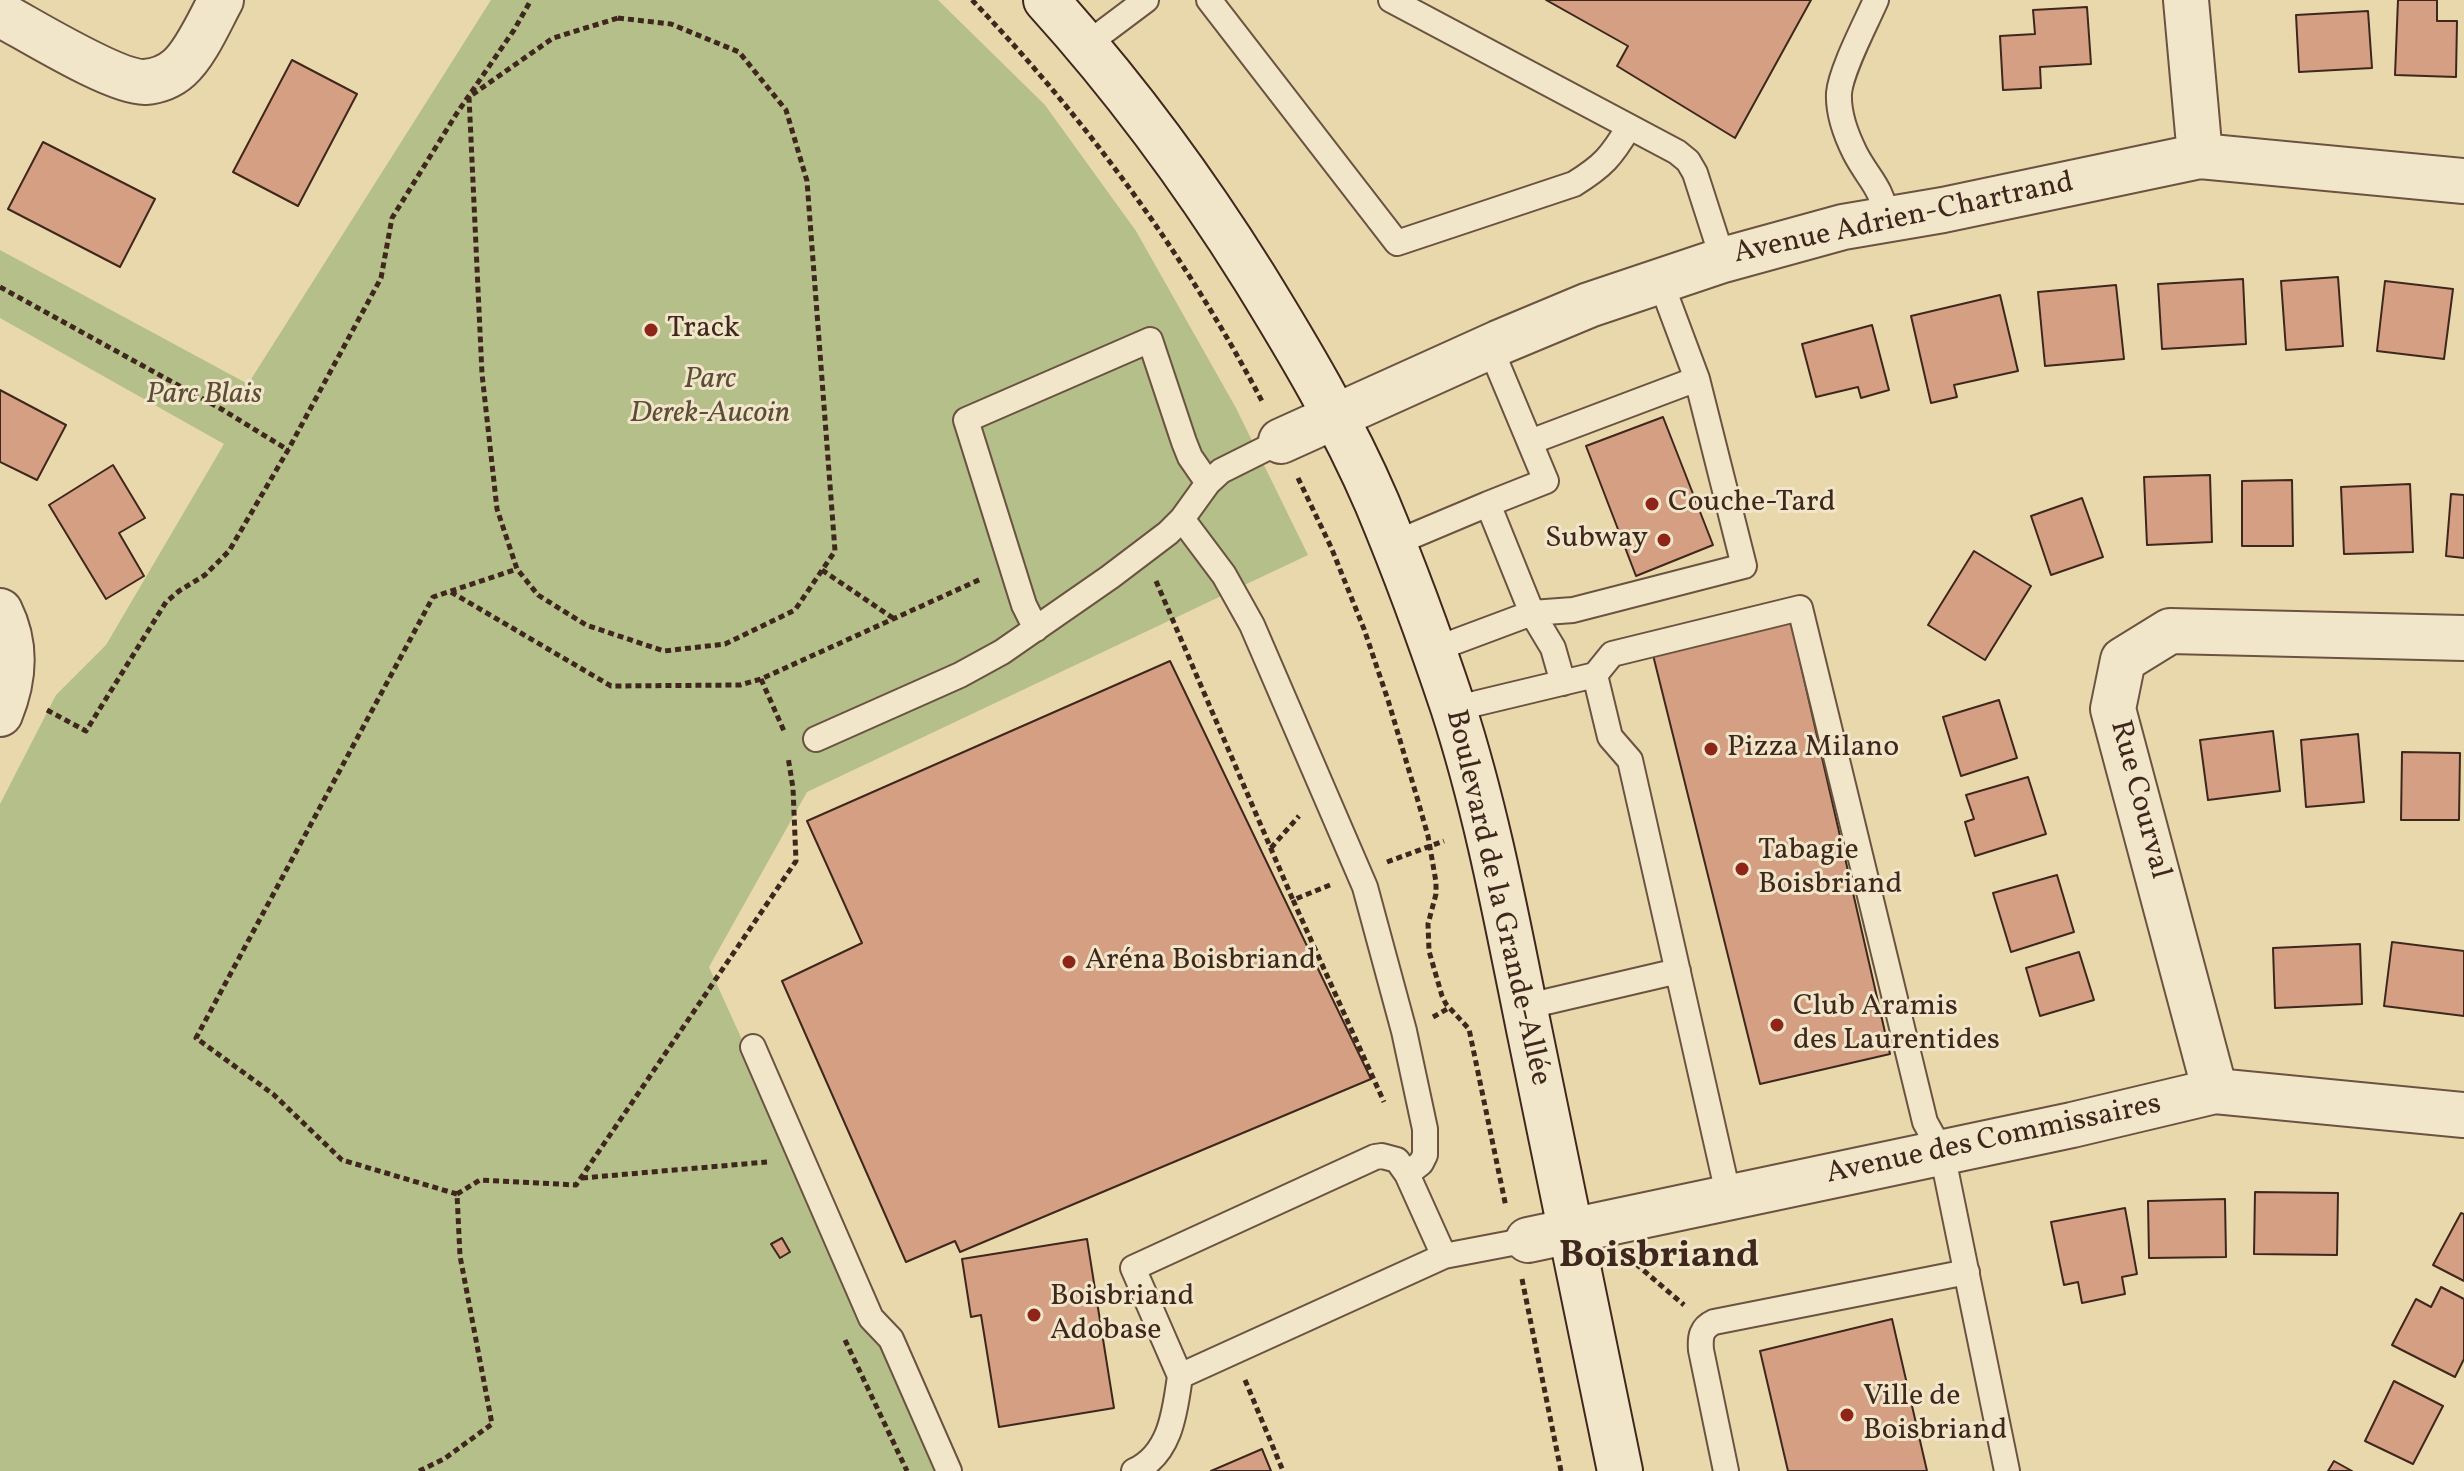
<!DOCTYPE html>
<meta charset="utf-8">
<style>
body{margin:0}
canvas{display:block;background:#e9d8ac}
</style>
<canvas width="2464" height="1471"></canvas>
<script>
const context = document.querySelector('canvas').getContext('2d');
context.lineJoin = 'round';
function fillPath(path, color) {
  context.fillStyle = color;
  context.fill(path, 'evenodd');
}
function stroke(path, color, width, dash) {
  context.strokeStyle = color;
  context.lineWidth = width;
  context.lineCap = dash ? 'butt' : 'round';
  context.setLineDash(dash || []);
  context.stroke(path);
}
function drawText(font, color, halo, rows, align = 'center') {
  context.font = font + ' Vollkorn,serif';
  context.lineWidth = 6;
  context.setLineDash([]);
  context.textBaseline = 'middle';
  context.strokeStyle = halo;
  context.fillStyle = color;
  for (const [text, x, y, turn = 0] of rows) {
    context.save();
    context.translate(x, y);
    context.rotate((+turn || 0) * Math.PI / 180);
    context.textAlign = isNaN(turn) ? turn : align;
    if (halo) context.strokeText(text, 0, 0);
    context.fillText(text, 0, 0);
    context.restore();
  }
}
fillPath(new Path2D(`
 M 491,0 L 938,0 L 1045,105 L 1136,231 L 1236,408 L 1308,555 L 807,792 L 709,967 L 938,1471 L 0,1471 L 0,804 L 56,695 L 106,645 L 224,444 L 0,318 L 0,250 L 248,384 Z`), '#b5bf8a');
const building = new Path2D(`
 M 1546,0 L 1811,0 L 1735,138 L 1617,66 L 1628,46 Z
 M 2398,0 L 2437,0 L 2437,21 L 2457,21 L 2456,77 L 2395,75 Z
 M 2087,7 L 2091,64 L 2040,67 L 2041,88 L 2003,90 L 2000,36 L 2035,34 L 2033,10 Z
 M 2368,11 L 2372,68 L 2299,72 L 2296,15 Z
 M 292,60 L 357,94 L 298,206 L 233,172 Z
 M 43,142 L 155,199 L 120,267 L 8,209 Z
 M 2338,277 L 2343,346 L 2286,350 L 2281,281 Z
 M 2243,279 L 2246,344 L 2162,349 L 2158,284 Z
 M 2385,281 L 2453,289 L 2444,359 L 2377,351 Z
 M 2116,285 L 2124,359 L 2045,366 L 2038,292 Z
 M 2000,295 L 2018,371 L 1954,385 L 1957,397 L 1931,403 L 1911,316 Z
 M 1872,325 L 1889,390 L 1861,398 L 1858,387 L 1816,397 L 1802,344 Z
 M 0,390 L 66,425 L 37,480 L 0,462 Z
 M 1663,417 L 1713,545 L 1636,576 L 1586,446 Z
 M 113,465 L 145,518 L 119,533 L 144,576 L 106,599 L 49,505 Z
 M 2210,475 L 2212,542 L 2147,545 L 2144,477 Z
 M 2292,480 L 2293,546 L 2242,546 L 2242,481 Z
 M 2410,484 L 2413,552 L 2344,554 L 2341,487 Z
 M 2451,494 L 2464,495 L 2464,558 L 2446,556 Z
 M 2082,498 L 2103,557 L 2051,575 L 2031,516 Z
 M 1974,551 L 2031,586 L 1985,660 L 1928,625 Z
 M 1790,618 L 1890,1054 L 1760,1084 L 1652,651 Z
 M 1170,661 L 1371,1079 L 960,1252 L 955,1241 L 906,1262 L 782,981 L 862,943 L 807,821 Z
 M 1999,700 L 2017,758 L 1961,776 L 1943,717 Z
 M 2273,731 L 2280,791 L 2208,800 L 2200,740 Z
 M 2358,734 L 2364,802 L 2306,807 L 2301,740 Z
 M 2402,752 L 2460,753 L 2459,820 L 2401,820 Z
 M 2028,777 L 2046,834 L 1975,856 L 1965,822 L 1974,819 L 1966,795 Z
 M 2057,875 L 2074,932 L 2011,952 L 1993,893 Z
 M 2392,942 L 2464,951 L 2464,1016 L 2384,1006 Z
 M 2360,944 L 2362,1004 L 2275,1008 L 2273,948 Z
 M 2079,952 L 2094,1000 L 2040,1016 L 2026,968 Z
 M 2255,1192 L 2338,1193 L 2337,1255 L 2254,1254 Z
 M 2225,1199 L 2226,1257 L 2149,1258 L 2148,1201 Z
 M 2125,1208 L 2137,1274 L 2122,1277 L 2125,1294 L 2082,1303 L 2078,1282 L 2064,1285 L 2051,1222 Z
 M 2461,1213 L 2464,1214 L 2464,1281 L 2433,1265 Z
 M 782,1238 L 790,1252 L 780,1258 L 771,1244 Z
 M 1087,1239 L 1114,1408 L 999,1427 L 981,1315 L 971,1317 L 962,1259 Z
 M 2441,1287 L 2464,1299 L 2464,1359 L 2455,1377 L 2392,1345 L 2416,1299 L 2431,1307 Z
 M 1892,1319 L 1927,1471 L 1788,1471 L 1760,1351 Z
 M 2394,1381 L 2443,1406 L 2413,1464 L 2365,1441 Z
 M 1262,1449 L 1271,1471 L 1211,1471 Z
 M 2334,1461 L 2352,1471 L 2328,1471 Z`);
fillPath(building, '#d49f83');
stroke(building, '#3f271d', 2);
const lane = new Path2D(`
 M 1209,0 L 1397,243 L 1574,184 C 1603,166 1611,157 1629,127
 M 1391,0 L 1677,152 L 1688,161 L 1695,173 L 1723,260
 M 1876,0 C 1866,23 1841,70 1839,93 C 1838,113 1846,135 1855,153 C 1869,180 1881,185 1887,219
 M 1086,45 L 1146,0
 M 1530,442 L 1697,379 L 1660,280
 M 1488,504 L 1546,481 L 1490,347
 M 1182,519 L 1224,575 L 1252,625 L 1365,887 L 1404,1031 L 1425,1129 L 1425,1155 L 1421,1163 L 1407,1174 L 1444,1256
 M 1393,544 L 1488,504 L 1532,613 L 1433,650
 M 1036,629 L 1024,605 L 966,420 L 1150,340 L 1184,442 L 1190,457 L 1208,483
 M 1595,675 L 1612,654 L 1800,608 L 1925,1122 L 1942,1153 L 2007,1471
 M 1563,683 L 1553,648 L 1532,613 L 1573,610 L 1744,566 L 1697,379
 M 1453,709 L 1595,675 L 1610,737 L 1630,760 L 1729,1198
 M 816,739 L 960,675 L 1002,652 L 1110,577 L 1168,533 L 1182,519 L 1208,483 L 1221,471 L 1281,441
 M 1524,1007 L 1678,971
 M 753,1047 L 871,1318 L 891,1339 L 949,1471
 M 1407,1174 L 1397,1160 L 1382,1156 L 1375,1157 L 1133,1268 L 1180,1376 L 1444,1256 L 1528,1240
 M 1134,1471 C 1171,1454 1175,1411 1180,1376
 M 1726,1471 L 1701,1350 C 1700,1337 1701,1328 1714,1322 L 1967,1272`);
const street = new Path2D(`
 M 2186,0 L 2200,156
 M 0,14 C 30,30 115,83 145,82 C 157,81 170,76 179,68 C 196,53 210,20 221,0
 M 1281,441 L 1498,343 L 1589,305 L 1723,260 L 1843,227 L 1943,210 L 2200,156 L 2464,181
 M 0,611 C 17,645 14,680 0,714
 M 2215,1091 L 2113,709 L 2123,660 L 2170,631 L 2464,638
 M 1528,1240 L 2072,1125 L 2215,1091 L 2464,1115`);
const secondary = new Path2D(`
 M 1046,0 C 1124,86 1192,178 1254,277 C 1299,350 1343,424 1377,503 C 1405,570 1430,638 1453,707 C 1487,812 1507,921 1529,1029 C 1560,1176 1589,1324 1620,1471`);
stroke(lane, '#6a5341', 28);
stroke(street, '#6a5341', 48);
stroke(secondary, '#3f271d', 48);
stroke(new Path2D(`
 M 972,0 C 1087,120 1186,256 1263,403
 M 618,18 L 671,24 L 739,52 L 786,110 L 807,181 L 835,551 L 795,610 L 725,644 L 664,651 L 586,625 L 538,595 L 517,569 L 497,509 L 482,374 L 469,97 L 553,38 Z
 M 0,287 L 223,410 L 288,450
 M 1298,478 L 1331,547 L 1364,629 L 1388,700 L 1416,794 L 1428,836 L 1436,882 L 1436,894 L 1428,924 L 1429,951 L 1442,996 L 1446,1004 L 1469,1029 L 1506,1207
 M 822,570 L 893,618
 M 1156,581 L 1293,900
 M 451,592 L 611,686 L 740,685 L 761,679 L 981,579
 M 761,679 L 784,731
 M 47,710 L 86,731 L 166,602 L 179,591 L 205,575 L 229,551 L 288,450 L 381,278 L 392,218 L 457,113 L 514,30 L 531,0
 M 1271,848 L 1299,816
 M 1387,862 L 1444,841
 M 1330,885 L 1293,900 L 1384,1102
 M 1433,1017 L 1449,1008
 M 582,1178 L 767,1162
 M 457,1194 L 480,1180 L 576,1185 L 796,861 L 793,788 L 788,757
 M 1636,1264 L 1684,1305
 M 1522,1279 L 1561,1471
 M 845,1340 L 907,1471
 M 1245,1380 L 1283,1471
 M 419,1471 L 444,1459 L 492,1424 L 460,1256 L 457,1194 L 342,1160 L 273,1094 L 196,1038 L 433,597 L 517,569`), '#3f271d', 5, [6, 4]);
stroke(lane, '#f1e6c9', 24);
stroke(street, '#f1e6c9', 44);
stroke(secondary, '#f1e6c9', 44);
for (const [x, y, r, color] of [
 [651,330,8,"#8f2418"],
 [1652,504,8,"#8f2418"],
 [1664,540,8,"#8f2418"],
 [1711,749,8,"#8f2418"],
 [1742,869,8,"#8f2418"],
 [1069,962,8,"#8f2418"],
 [1777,1025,8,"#8f2418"],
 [1034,1315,8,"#8f2418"],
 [1847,1415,8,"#8f2418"]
]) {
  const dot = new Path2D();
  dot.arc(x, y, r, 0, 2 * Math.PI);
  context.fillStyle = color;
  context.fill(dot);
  stroke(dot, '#f1e6c9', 3);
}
drawText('30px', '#3f271d', '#f1e6c9', [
 ["Avenue Adrien-Chartrand",1904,220,-12],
 ["Rue Courval",2138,800,75],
 ["Boulevard de la Grande-Allée",1496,898,77],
 ["Avenue des Commissaires",1994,1141,-12]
]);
drawText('30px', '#3f271d', '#f1e6c9', [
 ["Track",667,330],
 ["Couche-Tard",1668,504],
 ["Subway",1648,540,"right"],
 ["Pizza Milano",1727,749],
 ["Tabagie",1758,852],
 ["Boisbriand",1758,886],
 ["Aréna Boisbriand",1085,962],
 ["Club Aramis",1793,1008],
 ["des Laurentides",1793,1042],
 ["Boisbriand",1050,1298],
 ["Adobase",1050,1332],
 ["Ville de",1863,1398],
 ["Boisbriand",1863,1432]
], 'left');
drawText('italic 30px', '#5c4d38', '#f1e6c9', [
 ["Parc",710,381],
 ["Derek-Aucoin",710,415],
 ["Parc Blais",204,396]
]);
drawText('bold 38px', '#3f271d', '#f1e6c9', [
 ["Boisbriand",1659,1259]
]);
</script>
